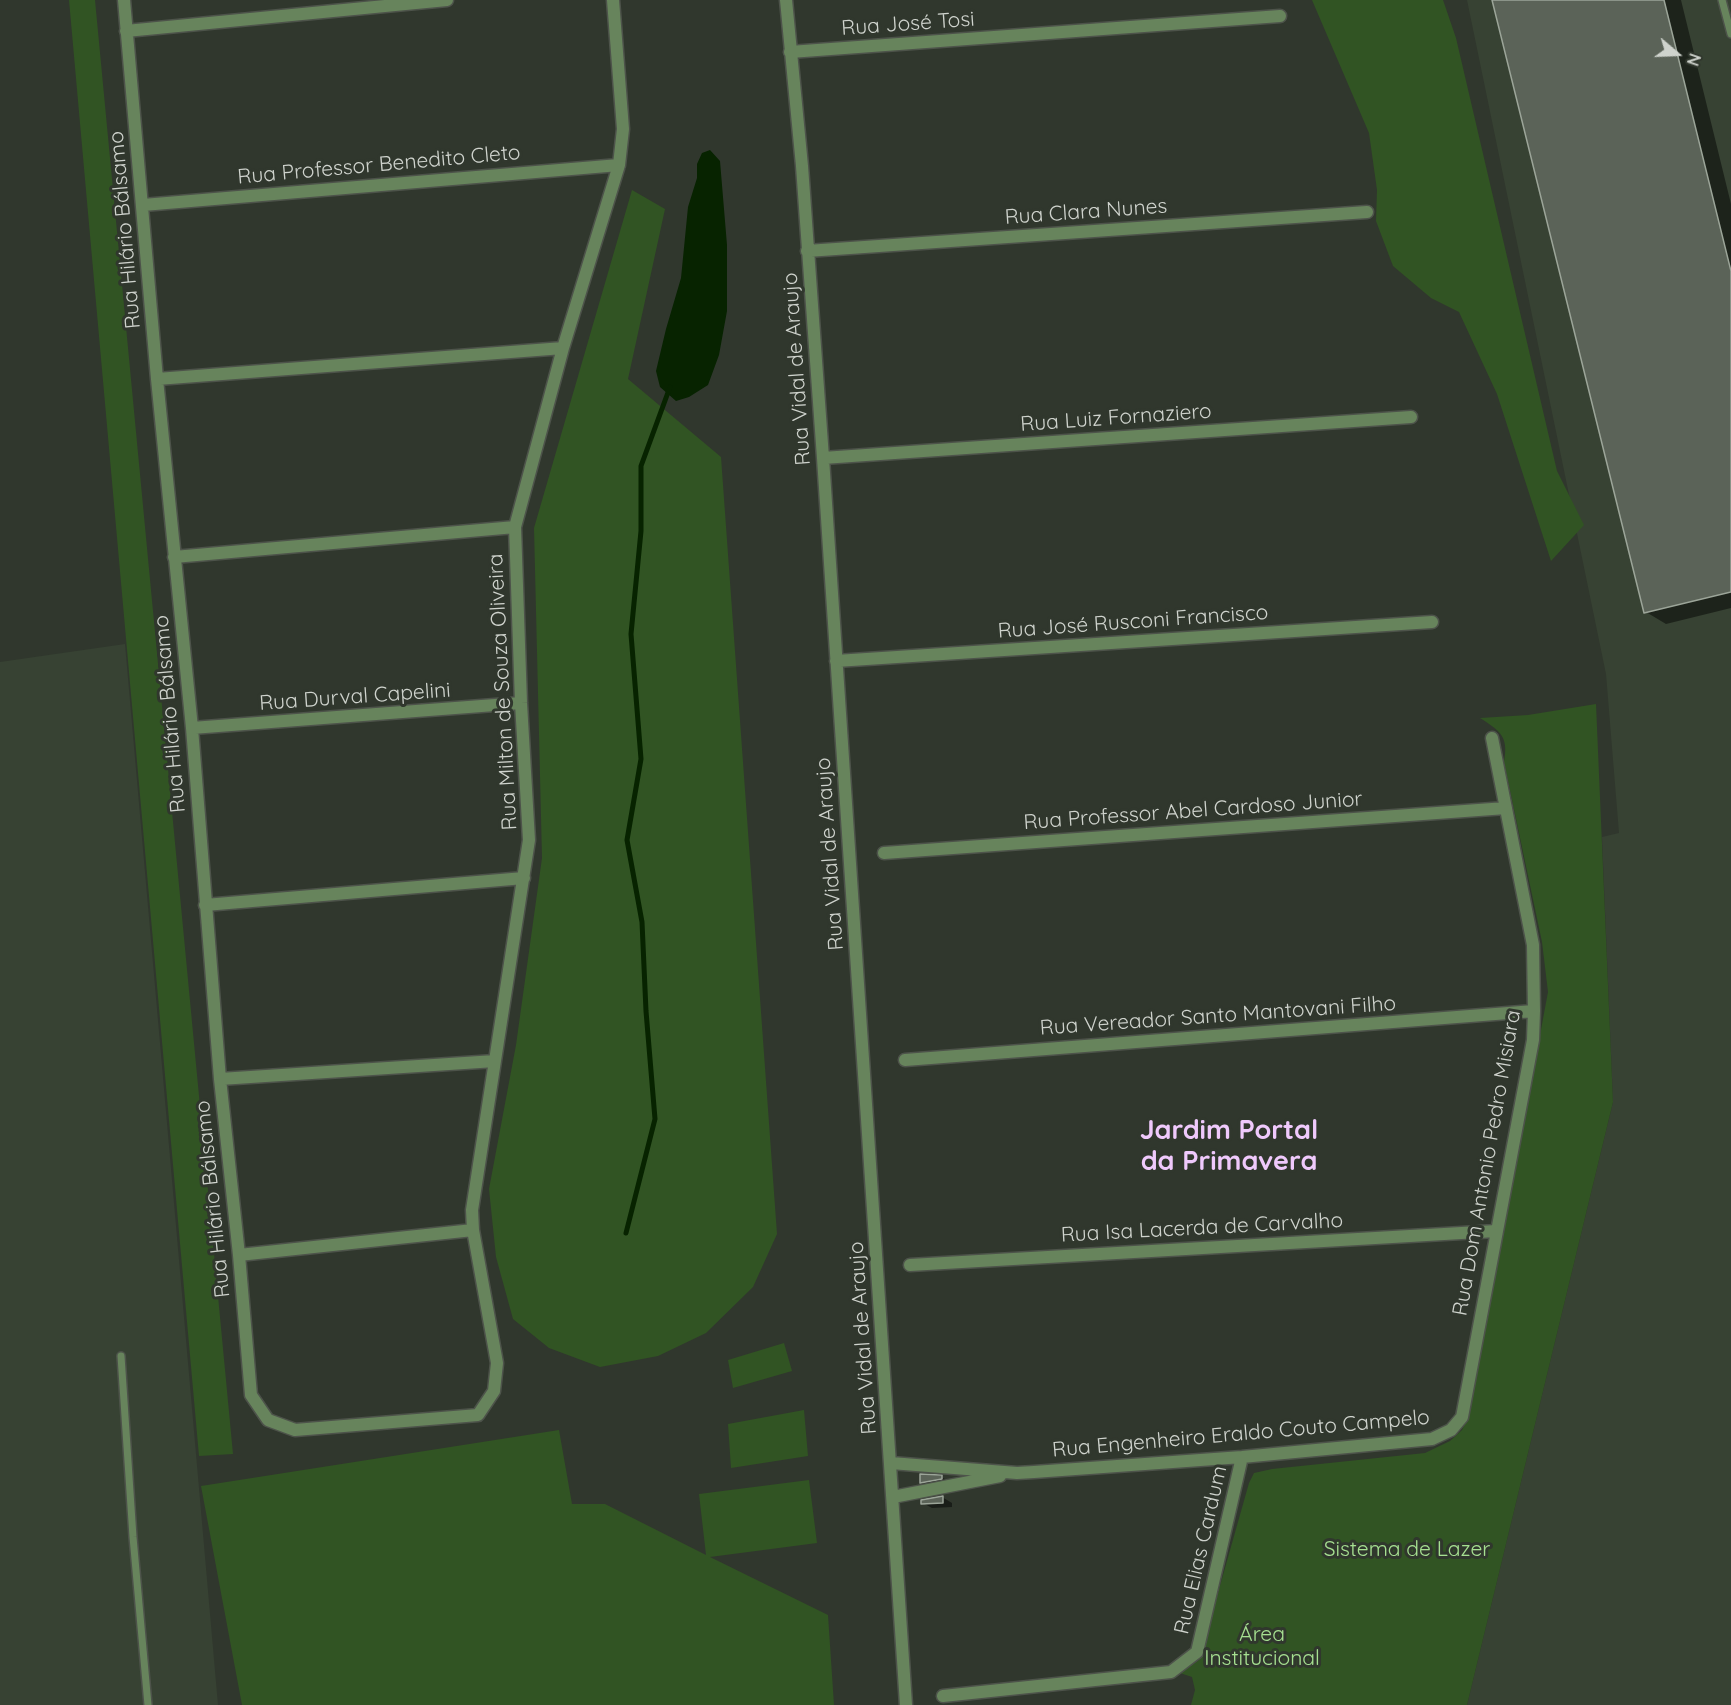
<!DOCTYPE html>
<meta charset="utf-8">
<style>
body{margin:0}
#map{position:relative;width:1731px;height:1705px;overflow:hidden;background:#30372d;font-family:Quicksand,sans-serif}
canvas{display:block}
.north{position:absolute;left:1647px;top:24px;width:60px;height:60px;-webkit-text-stroke:4px #30372d;paint-order:stroke;rotate:109deg;font-size:16px;font-weight:700;line-height:24px;text-align:center;color:#cfd3cd}
.north::after{content:'';display:block;margin:auto;width:21px;height:27px;background:#cfd3cd;clip-path:polygon(50% 0,100% 100%,50% 72%,0 100%)}
</style>
<div id="map">
<canvas width="1731" height="1705"></canvas>
<div class="north">N</div>
</div>
<script>
const context = document.querySelector('canvas').getContext('2d');
context.lineJoin = 'round';
function fillPath(path, color) {
  context.fillStyle = color;
  context.fill(path, 'evenodd');
}
function stroke(path, color, width, dash) {
  context.strokeStyle = color;
  context.lineWidth = width;
  context.lineCap = dash ? 'butt' : 'round';
  context.setLineDash(dash || []);
  context.stroke(path);
}
function drawText(font, color, halo, rows, align = 'center') {
  context.font = font + ' Quicksand,sans-serif';
  context.lineWidth = 6;
  context.setLineDash([]);
  context.textBaseline = 'middle';
  context.strokeStyle = halo;
  context.fillStyle = color;
  for (const [text, x, y, turn = 0] of rows) {
    context.save();
    context.translate(x, y);
    context.rotate((+turn || 0) * Math.PI / 180);
    context.textAlign = isNaN(turn) ? turn : align;
    if (halo) context.strokeText(text, 0, 0);
    context.fillText(text, 0, 0);
    context.restore();
  }
}
fillPath(new Path2D(`
 M 1467,0 L 1731,0 L 1731,1705 L 1467,1705 L 1613,1102 L 1602,837 L 1619,833 L 1606,674 Z
 M 125,644 L 218,1705 L 0,1705 L 0,662 Z`), '#374233');
fillPath(new Path2D(`
 M 69,0 L 95,0 L 233,1454 L 199,1456 Z
 M 1312,0 L 1443,0 L 1456,38 L 1557,471 L 1584,525 L 1551,561 L 1497,394 L 1459,312 L 1431,298 L 1393,266 L 1376,221 L 1377,190 L 1369,133 Z
 M 632,190 L 665,209 L 628,379 L 721,457 L 777,1234 L 753,1287 L 706,1333 L 658,1356 L 600,1367 L 549,1348 L 513,1319 L 496,1257 L 489,1189 L 516,1045 L 542,858 L 534,528 Z
 M 1596,704 L 1613,1102 L 1467,1705 L 1191,1705 L 1195,1690 L 1192,1677 L 1180,1673 L 1199,1660 L 1249,1483 L 1254,1473 L 1272,1469 L 1425,1453 L 1450,1441 L 1462,1430 L 1469,1415 L 1548,992 L 1542,942 L 1504,762 C 1509,736 1500,731 1480,718 L 1528,715 Z
 M 784,1343 L 792,1371 L 733,1388 L 728,1360 Z
 M 804,1410 L 808,1456 L 731,1468 L 728,1424 Z
 M 559,1430 L 572,1504 L 605,1504 L 706,1555 L 699,1494 L 809,1480 L 817,1543 L 710,1557 L 828,1615 L 834,1705 L 242,1705 L 201,1486 Z`), '#315423');
fillPath(new Path2D(`
 M 710,150 L 720,161 L 727,245 L 727,311 L 719,355 L 708,385 L 689,397 L 676,401 L 660,387 L 656,371 L 666,329 L 681,278 L 688,207 L 697,178 L 697,164 L 702,153 Z`), '#072300');
fillPath(new Path2D(`
 M 1493,0 L 1681,0 L 1731,204 L 1731,608 L 1666,624 L 1646,612 Z
 M 941,1477 L 951,1482 L 931,1488 L 922,1482 Z
 M 942,1497 L 952,1503 L 952,1507 L 932,1508 L 923,1503 Z`), '#0007');
stroke(new Path2D(`
 M 626,1233 L 655,1119 L 646,1011 L 642,922 L 627,840 L 641,759 L 631,634 L 641,531 L 641,466 L 670,387`), '#072300', 5);
const building = new Path2D(`
 M 1492,0 L 1664,0 L 1731,271 L 1731,592 L 1644,613 Z
 M 920,1474 L 942,1475 L 942,1479 L 920,1483 Z
 M 943,1496 L 943,1503 L 921,1504 L 921,1500 Z`);
fillPath(building, '#5b6358');
stroke(building, '#9ca599', 1.5);
const lane = new Path2D(`
 M 1722,0 L 1731,34
 M 121,1356 L 133,1537 L 148,1705`);
const street = new Path2D(`
 M 124,0 L 157,379 L 192,728 L 220,1079 L 239,1255 L 251,1395 L 268,1420 L 295,1430 L 478,1415 L 494,1391 L 497,1363 L 473,1230 L 472,1210 L 529,840 L 521,703 L 515,527 L 563,348 L 619,165 L 623,129 L 613,0
 M 786,0 L 802,166 L 823,458 L 906,1705
 M 126,31 L 447,0
 M 790,52 L 1280,16
 M 143,205 L 619,165
 M 807,251 L 1367,212
 M 157,379 L 563,348
 M 823,458 L 1411,417
 M 174,557 L 515,527
 M 836,661 L 1432,622
 M 192,728 L 521,703
 M 884,853 L 1506,808
 M 205,905 L 524,878
 M 905,1060 L 1534,1011
 M 220,1079 L 495,1061
 M 239,1255 L 473,1230
 M 910,1265 L 1496,1231
 M 891,1463 L 1017,1473 L 1034,1472 L 1242,1457 L 1432,1439 L 1451,1430 L 1462,1417 L 1533,1040 L 1534,1011 L 1533,945 L 1492,738
 M 893,1497 L 1000,1476
 M 943,1696 L 1171,1672 L 1197,1652 L 1242,1457`);
stroke(lane, '#4d534a', 10);
stroke(street, '#4d534a', 15);
stroke(lane, '#67845c', 7);
stroke(street, '#67845c', 12);
drawText('21px', '#cfd3cd', '#30372d', [
 ["Rua José Tosi",908,24,-4],
 ["Rua Professor Benedito Cleto",379,165,-5],
 ["Rua Clara Nunes",1086,212,-4],
 ["Rua Hilário Bálsamo",125,230,-95],
 ["Rua Vidal de Araujo",797,369,-94],
 ["Rua Luiz Fornaziero",1116,418,-4],
 ["Rua José Rusconi Francisco",1133,622,-4],
 ["Rua Milton de Souza Oliveira",503,692,-93],
 ["Rua Durval Capelini",355,697,-4],
 ["Rua Hilário Bálsamo",170,714,-95],
 ["Rua Professor Abel Cardoso Junior",1193,811,-4],
 ["Rua Vidal de Araujo",830,854,-94],
 ["Rua Vereador Santo Mantovani Filho",1218,1016,-4],
 ["Rua Dom Antonio Pedro Misiara",1487,1163,-80],
 ["Rua Hilário Bálsamo",213,1199,-96],
 ["Rua Isa Lacerda de Carvalho",1202,1228,-3],
 ["Rua Vidal de Araujo",863,1338,-94],
 ["Rua Engenheiro Eraldo Couto Campelo",1241,1434,-5],
 ["Rua Elias Cardum",1201,1550,-77]
]);
drawText('21px', '#a6e091', '#30372d', [
 ["Sistema de Lazer",1407,1550],
 ["Área",1262,1635],
 ["Institucional",1262,1659]
]);
drawText('bold 27px', '#efc9fc', '#30372d', [
 ["Jardim Portal",1229,1131],
 ["da Primavera",1229,1162]
]);
</script>
